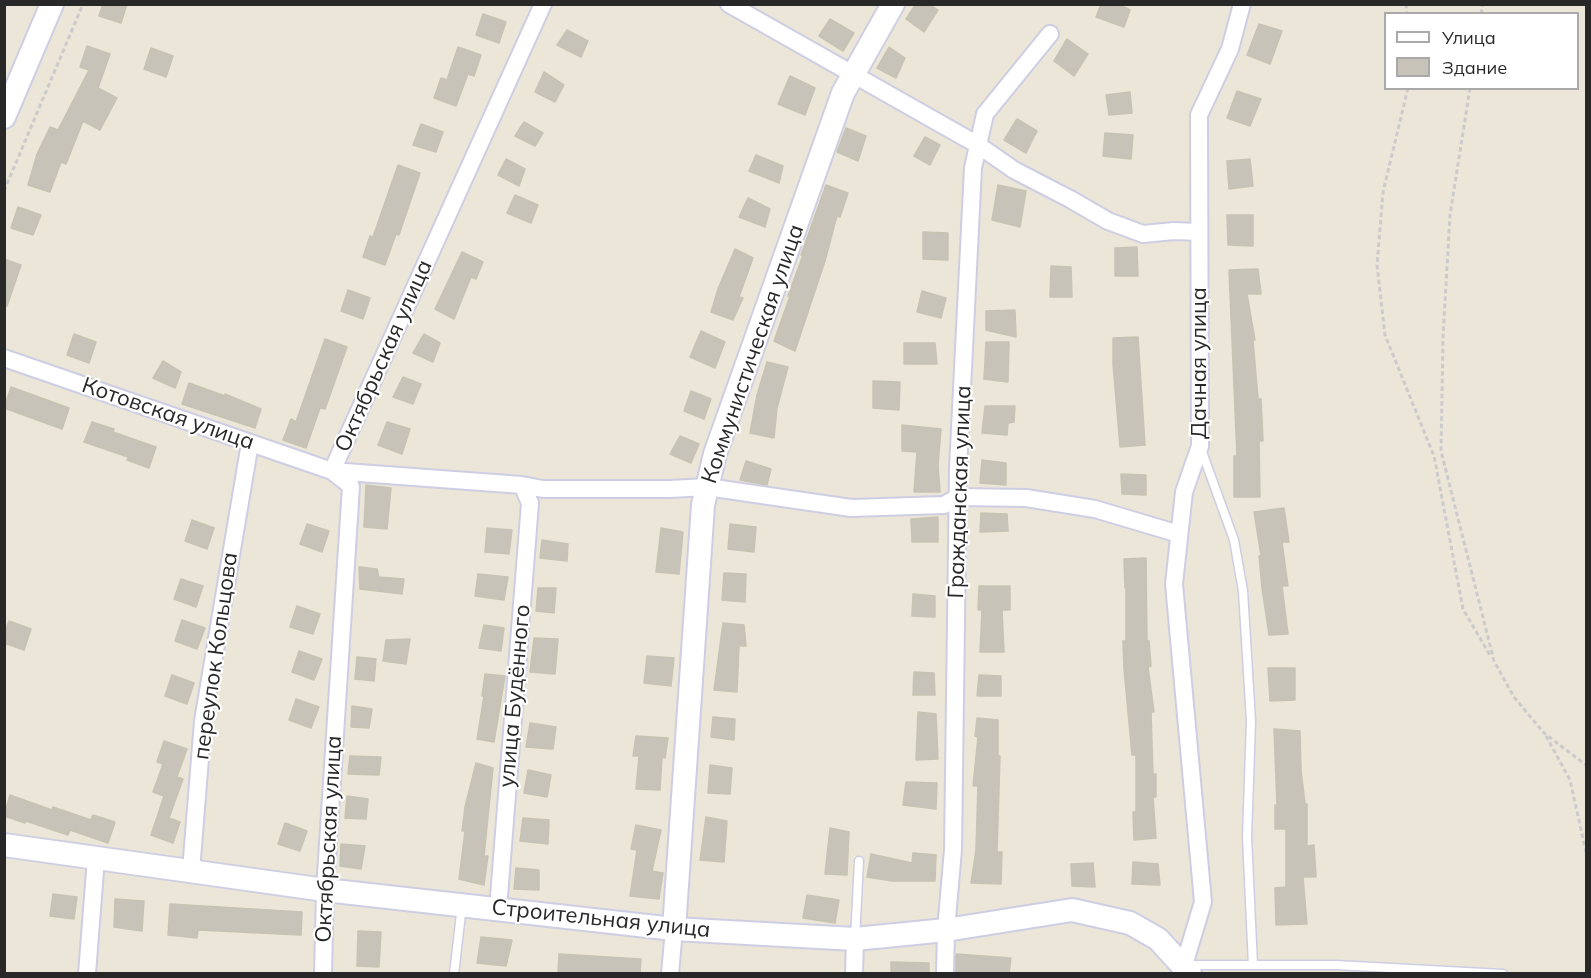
<!DOCTYPE html>
<meta charset="utf-8">
<style>
body{margin:0}
#map{position:relative;width:1591px;height:978px;overflow:hidden;background:#ece6d8;font-family:Mulish,sans-serif}
canvas{display:block}
.frame{position:absolute;inset:0;border:6px solid #282828;pointer-events:none}
.legend{position:absolute;left:1384px;top:12px;width:195px;height:78px;box-sizing:border-box;background:#fff;border:2px solid #a9a9a9;margin:0;padding:8px 10px;list-style:none;font-size:18px;color:#282828}
.legend li{display:flex;align-items:center;gap:12px;height:30px}
.legend b{width:30px;border:2px solid #a9a9a9}
</style>
<div id="map">
<canvas width="1591" height="978"></canvas>
<div class="frame"></div>
<ul class="legend">
<li><b style="height:8px;background:#fff"></b>Улица</li>
<li><b style="height:16px;background:#c7c3b8"></b>Здание</li>
</ul>
</div>
<script>
const context = document.querySelector('canvas').getContext('2d');
context.lineJoin = 'round';
function fillPath(path, color) {
  context.fillStyle = color;
  context.fill(path, 'evenodd');
}
function stroke(path, color, width, dash) {
  context.strokeStyle = color;
  context.lineWidth = width;
  context.lineCap = dash ? 'butt' : 'round';
  context.setLineDash(dash || []);
  context.stroke(path);
}
function drawText(font, color, halo, rows, align = 'center') {
  context.font = font + ' Mulish,sans-serif';
  context.lineWidth = 4.5;
  context.setLineDash([]);
  context.textBaseline = 'middle';
  context.strokeStyle = halo;
  context.fillStyle = color;
  for (const [text, x, y, turn = 0] of rows) {
    context.save();
    context.translate(x, y);
    context.rotate((+turn || 0) * Math.PI / 180);
    context.textAlign = isNaN(turn) ? turn : align;
    if (halo) context.strokeText(text, 0, 0);
    context.fillText(text, 0, 0);
    context.restore();
  }
}
const building = new Path2D(`
 M 103,4 L 127,4 L 121,23 L 99,16 Z
 M 916,4 L 929,4 L 938,10 L 924,32 L 906,19 Z
 M 1101,4 L 1118,4 L 1130,10 L 1124,27 L 1096,17 Z
 M 483,14 L 506,22 L 499,43 L 476,35 Z
 M 830,19 L 854,33 L 843,51 L 819,36 Z
 M 1259,24 L 1282,31 L 1270,64 L 1247,55 Z
 M 567,30 L 588,41 L 581,57 L 557,45 Z
 M 1067,39 L 1088,54 L 1074,76 L 1054,61 Z
 M 87,46 L 110,54 L 98,88 L 117,98 L 100,130 L 83,121 L 66,164 L 61,162 L 50,192 L 28,185 L 37,154 L 50,127 L 58,130 L 89,70 L 80,67 Z
 M 458,47 L 481,55 L 474,76 L 468,74 L 456,106 L 434,98 L 441,78 L 447,80 Z
 M 889,47 L 905,58 L 896,78 L 877,68 Z
 M 151,48 L 173,56 L 166,77 L 144,69 Z
 M 544,72 L 564,85 L 555,102 L 535,92 Z
 M 790,76 L 815,88 L 805,115 L 778,104 Z
 M 1237,91 L 1261,99 L 1250,126 L 1227,118 Z
 M 1130,92 L 1132,113 L 1109,115 L 1106,95 Z
 M 1017,119 L 1037,131 L 1026,153 L 1004,140 Z
 M 524,122 L 543,133 L 535,146 L 515,136 Z
 M 421,124 L 443,132 L 436,152 L 413,145 Z
 M 846,128 L 866,136 L 858,161 L 837,152 Z
 M 1105,133 L 1133,135 L 1131,159 L 1103,156 Z
 M 925,137 L 940,145 L 930,165 L 914,156 Z
 M 756,155 L 783,166 L 779,183 L 749,171 Z
 M 506,159 L 525,169 L 519,186 L 498,175 Z
 M 1250,159 L 1253,186 L 1229,189 L 1227,161 Z
 M 398,165 L 420,173 L 399,235 L 396,234 L 385,265 L 363,257 L 370,236 L 373,237 Z
 M 826,185 L 848,193 L 840,217 L 837,216 L 825,261 L 795,351 L 774,341 L 790,296 L 788,296 L 803,255 L 801,255 Z
 M 998,185 L 1026,191 L 1020,227 L 992,220 Z
 M 515,195 L 538,205 L 531,223 L 507,213 Z
 M 748,198 L 770,209 L 765,227 L 739,217 Z
 M 18,207 L 41,215 L 33,235 L 11,228 Z
 M 1227,215 L 1253,215 L 1253,246 L 1228,245 Z
 M 923,232 L 948,233 L 948,260 L 923,259 Z
 M 1137,247 L 1138,276 L 1115,276 L 1115,248 Z
 M 735,249 L 753,258 L 739,297 L 743,298 L 733,320 L 711,312 L 718,289 Z
 M 462,252 L 483,262 L 476,279 L 471,277 L 454,319 L 435,309 Z
 M 4,259 L 21,265 L 7,306 L 4,306 Z
 M 1051,266 L 1071,267 L 1072,297 L 1050,297 Z
 M 1258,269 L 1261,294 L 1247,294 L 1255,340 L 1253,340 L 1258,399 L 1261,399 L 1263,441 L 1259,441 L 1260,497 L 1234,497 L 1234,456 L 1237,456 L 1229,270 Z
 M 348,290 L 370,298 L 363,319 L 341,311 Z
 M 922,291 L 946,298 L 941,318 L 917,312 Z
 M 1015,310 L 1016,337 L 986,330 L 986,311 Z
 M 701,331 L 725,342 L 715,368 L 690,357 Z
 M 74,334 L 96,342 L 89,363 L 67,355 Z
 M 424,334 L 440,343 L 433,362 L 413,353 Z
 M 1138,337 L 1145,445 L 1120,447 L 1113,364 L 1113,338 Z
 M 325,339 L 347,347 L 325,409 L 320,408 L 306,448 L 283,440 L 291,419 L 296,422 Z
 M 986,342 L 1009,342 L 1008,382 L 984,379 Z
 M 904,343 L 935,343 L 937,364 L 904,364 Z
 M 163,361 L 181,372 L 175,388 L 153,378 Z
 M 767,362 L 788,367 L 777,408 L 774,438 L 750,433 L 757,395 Z
 M 403,377 L 421,384 L 413,404 L 393,397 Z
 M 873,381 L 900,382 L 899,410 L 873,408 Z
 M 189,383 L 225,396 L 225,394 L 261,409 L 255,428 L 182,404 Z
 M 11,387 L 69,408 L 62,429 L 4,408 Z
 M 691,391 L 711,399 L 704,419 L 684,411 Z
 M 985,406 L 1015,406 L 1014,422 L 1008,423 L 1007,435 L 982,433 Z
 M 92,422 L 114,429 L 113,432 L 156,447 L 149,468 L 127,460 L 128,457 L 84,442 Z
 M 387,422 L 410,429 L 402,454 L 378,445 Z
 M 902,425 L 941,429 L 938,466 L 940,492 L 914,492 L 917,452 L 902,451 Z
 M 680,436 L 699,444 L 691,463 L 670,454 Z
 M 982,460 L 1006,463 L 1006,485 L 980,483 Z
 M 746,461 L 771,469 L 767,485 L 740,480 Z
 M 1121,474 L 1146,475 L 1146,495 L 1122,494 Z
 M 366,485 L 391,488 L 387,529 L 364,527 Z
 M 1284,508 L 1289,542 L 1282,542 L 1288,586 L 1282,586 L 1288,634 L 1269,635 L 1262,588 L 1259,556 L 1261,556 L 1254,512 Z
 M 981,513 L 1007,514 L 1008,531 L 980,532 Z
 M 938,517 L 938,542 L 912,542 L 911,519 Z
 M 192,520 L 214,528 L 207,549 L 185,541 Z
 M 307,524 L 329,531 L 322,552 L 300,544 Z
 M 730,524 L 756,527 L 754,552 L 728,549 Z
 M 487,528 L 512,530 L 509,554 L 485,552 Z
 M 661,528 L 683,532 L 679,574 L 656,572 Z
 M 542,540 L 568,544 L 567,561 L 540,558 Z
 M 1146,558 L 1147,641 L 1149,641 L 1151,666 L 1148,667 L 1154,712 L 1151,712 L 1153,774 L 1156,774 L 1156,797 L 1153,797 L 1156,838 L 1134,840 L 1133,812 L 1136,812 L 1136,755 L 1132,755 L 1124,669 L 1123,641 L 1126,641 L 1126,588 L 1125,588 L 1124,559 Z
 M 359,567 L 377,569 L 379,577 L 404,579 L 402,594 L 360,589 Z
 M 724,573 L 746,574 L 745,602 L 722,600 Z
 M 478,574 L 508,577 L 504,600 L 475,596 Z
 M 181,579 L 203,586 L 196,607 L 174,599 Z
 M 979,586 L 1010,586 L 1010,610 L 1002,610 L 1004,652 L 980,652 L 982,610 L 978,610 Z
 M 538,588 L 556,588 L 554,613 L 536,611 Z
 M 913,594 L 935,596 L 935,617 L 912,616 Z
 M 297,606 L 320,614 L 313,634 L 290,627 Z
 M 182,620 L 205,628 L 197,649 L 175,641 Z
 M 9,621 L 31,629 L 24,650 L 4,643 L 4,634 Z
 M 723,623 L 744,625 L 746,646 L 739,646 L 737,692 L 714,690 Z
 M 484,625 L 504,628 L 501,651 L 479,648 Z
 M 534,638 L 558,639 L 555,674 L 530,672 Z
 M 410,639 L 406,664 L 383,661 L 386,640 Z
 M 299,651 L 322,659 L 314,680 L 292,672 Z
 M 647,656 L 674,658 L 671,686 L 644,683 Z
 M 357,657 L 376,659 L 374,681 L 355,679 Z
 M 1268,668 L 1295,668 L 1295,700 L 1270,701 Z
 M 914,672 L 934,673 L 935,695 L 913,695 Z
 M 485,674 L 505,676 L 494,742 L 477,739 L 484,696 L 482,696 Z
 M 172,675 L 194,683 L 187,704 L 165,696 Z
 M 979,675 L 1001,676 L 1001,696 L 977,696 Z
 M 296,699 L 319,707 L 311,728 L 289,720 Z
 M 352,706 L 372,709 L 369,728 L 351,727 Z
 M 918,712 L 936,714 L 938,759 L 916,760 Z
 M 713,717 L 735,719 L 734,740 L 711,737 Z
 M 977,718 L 998,720 L 998,756 L 1000,756 L 997,852 L 1002,852 L 1001,884 L 971,883 L 976,850 L 978,786 L 973,786 L 978,737 L 975,736 Z
 M 530,723 L 556,727 L 553,749 L 526,747 Z
 M 1274,729 L 1300,731 L 1301,770 L 1305,804 L 1307,804 L 1307,846 L 1314,845 L 1316,877 L 1303,877 L 1307,924 L 1276,925 L 1275,888 L 1286,887 L 1286,829 L 1275,829 L 1275,805 L 1277,805 Z
 M 636,736 L 668,738 L 665,758 L 662,757 L 660,790 L 636,789 L 639,756 L 633,756 Z
 M 164,741 L 187,749 L 177,777 L 183,779 L 169,818 L 180,822 L 173,843 L 151,835 L 164,796 L 153,792 L 163,764 L 157,762 Z
 M 350,756 L 381,757 L 379,775 L 348,774 Z
 M 476,763 L 493,768 L 484,856 L 488,856 L 484,885 L 459,879 L 465,831 L 462,831 L 465,807 Z
 M 710,765 L 732,768 L 730,794 L 708,793 Z
 M 528,770 L 551,775 L 547,797 L 524,793 Z
 M 906,782 L 937,783 L 936,809 L 903,805 Z
 M 10,795 L 52,810 L 53,807 L 91,820 L 93,815 L 115,822 L 108,843 L 70,830 L 68,835 L 26,821 L 25,823 L 4,816 Z
 M 347,796 L 368,799 L 366,819 L 345,818 Z
 M 706,817 L 727,821 L 724,862 L 700,860 Z
 M 523,818 L 549,820 L 548,844 L 520,841 Z
 M 285,823 L 307,831 L 300,851 L 278,844 Z
 M 636,825 L 661,830 L 652,871 L 663,873 L 659,899 L 630,896 L 637,850 L 631,849 Z
 M 830,828 L 849,832 L 847,875 L 825,874 Z
 M 341,844 L 365,846 L 361,869 L 340,866 Z
 M 913,853 L 936,855 L 935,881 L 892,881 L 867,877 L 871,854 L 912,863 Z
 M 1133,862 L 1158,864 L 1160,885 L 1132,884 Z
 M 1093,863 L 1095,887 L 1072,886 L 1071,864 Z
 M 516,868 L 539,870 L 539,890 L 514,889 Z
 M 53,894 L 77,897 L 74,919 L 50,916 Z
 M 807,895 L 839,900 L 835,923 L 803,918 Z
 M 115,899 L 144,901 L 142,931 L 114,927 Z
 M 170,904 L 302,912 L 301,935 L 198,930 L 197,938 L 168,935 Z
 M 358,931 L 381,932 L 379,967 L 357,966 Z
 M 481,937 L 512,940 L 506,966 L 477,963 Z
 M 559,954 L 641,959 L 640,974 L 558,974 Z
 M 956,954 L 1011,958 L 1009,974 L 956,974 Z
 M 891,962 L 929,963 L 929,974 L 891,974 Z`);
fillPath(building, '#c7c3b8');
stroke(building, '#c7c3b2', 1.5);
const lane = new Path2D(`
 M 1201,449 L 1234,540 L 1243,591 L 1251,721 L 1247,837 L 1253,965
 M 855,939 L 859,861
 M 1185,965 L 1336,965 L 1503,974
 M 454,974 L 462,905`);
const street = new Path2D(`
 M 729,4 L 978,145 L 1014,170 L 1070,199 L 1108,221 L 1143,234 L 1174,231 L 1199,232
 M 4,358 L 332,471 L 522,485 L 543,489 L 670,489 L 707,487 L 851,508 L 944,505 L 958,497 L 1026,498 L 1095,509 L 1179,534
 M 191,871 L 203,721 L 250,443
 M 498,909 L 530,503 L 522,485
 M 1184,965 L 1203,902 L 1174,584 L 1184,492 L 1200,446 L 1199,115 L 1230,49 L 1242,4
 M 87,974 L 96,858
 M 323,974 L 325,890 L 351,486 L 332,471 L 543,4
 M 670,974 L 674,929
 M 854,974 L 855,939
 M 945,974 L 946,930 L 953,850 L 958,469 L 973,168 L 985,114 L 1050,34`);
const secondary = new Path2D(`
 M 4,117 L 52,4
 M 4,845 L 325,890 L 674,929 L 855,939 L 946,930 L 1072,910 L 1130,923 L 1158,939 L 1190,974
 M 674,929 L 703,505 L 715,454 L 843,93 L 893,4`);
stroke(lane, '#cdcee3', 11);
stroke(street, '#cdcee3', 20);
stroke(secondary, '#cdcee3', 26);
stroke(new Path2D(`
 M 1406,4 L 1407,14
 M 1481,14 L 1483,4
 M 1408,88 L 1383,192 L 1377,265 L 1385,335 L 1434,456 L 1463,609 L 1491,657
 M 1470,88 L 1450,215 L 1443,337 L 1441,451 L 1494,661 L 1514,697 L 1544,733 L 1586,765
 M 4,191 L 83,4
 M 1546,736 L 1570,780 L 1586,852`), '#cbcbcb', 3, [4.5, 3]);
stroke(lane, '#fff', 8);
stroke(street, '#fff', 16);
stroke(secondary, '#fff', 22);
drawText('22px', '#282828', '#fff', [
 ["Коммунистическая улица",753,354,-71],
 ["Октябрьская улица",384,356,-66],
 ["Дачная улица",1199,363,-90],
 ["Котовская улица",168,414,19],
 ["Гражданская улица",960,492,-88],
 ["переулок Кольцова",216,656,-82],
 ["улица Будённого",515,696,-85],
 ["Октябрьская улица",329,839,-87],
 ["Строительная улица",601,919,6]
]);
</script>
